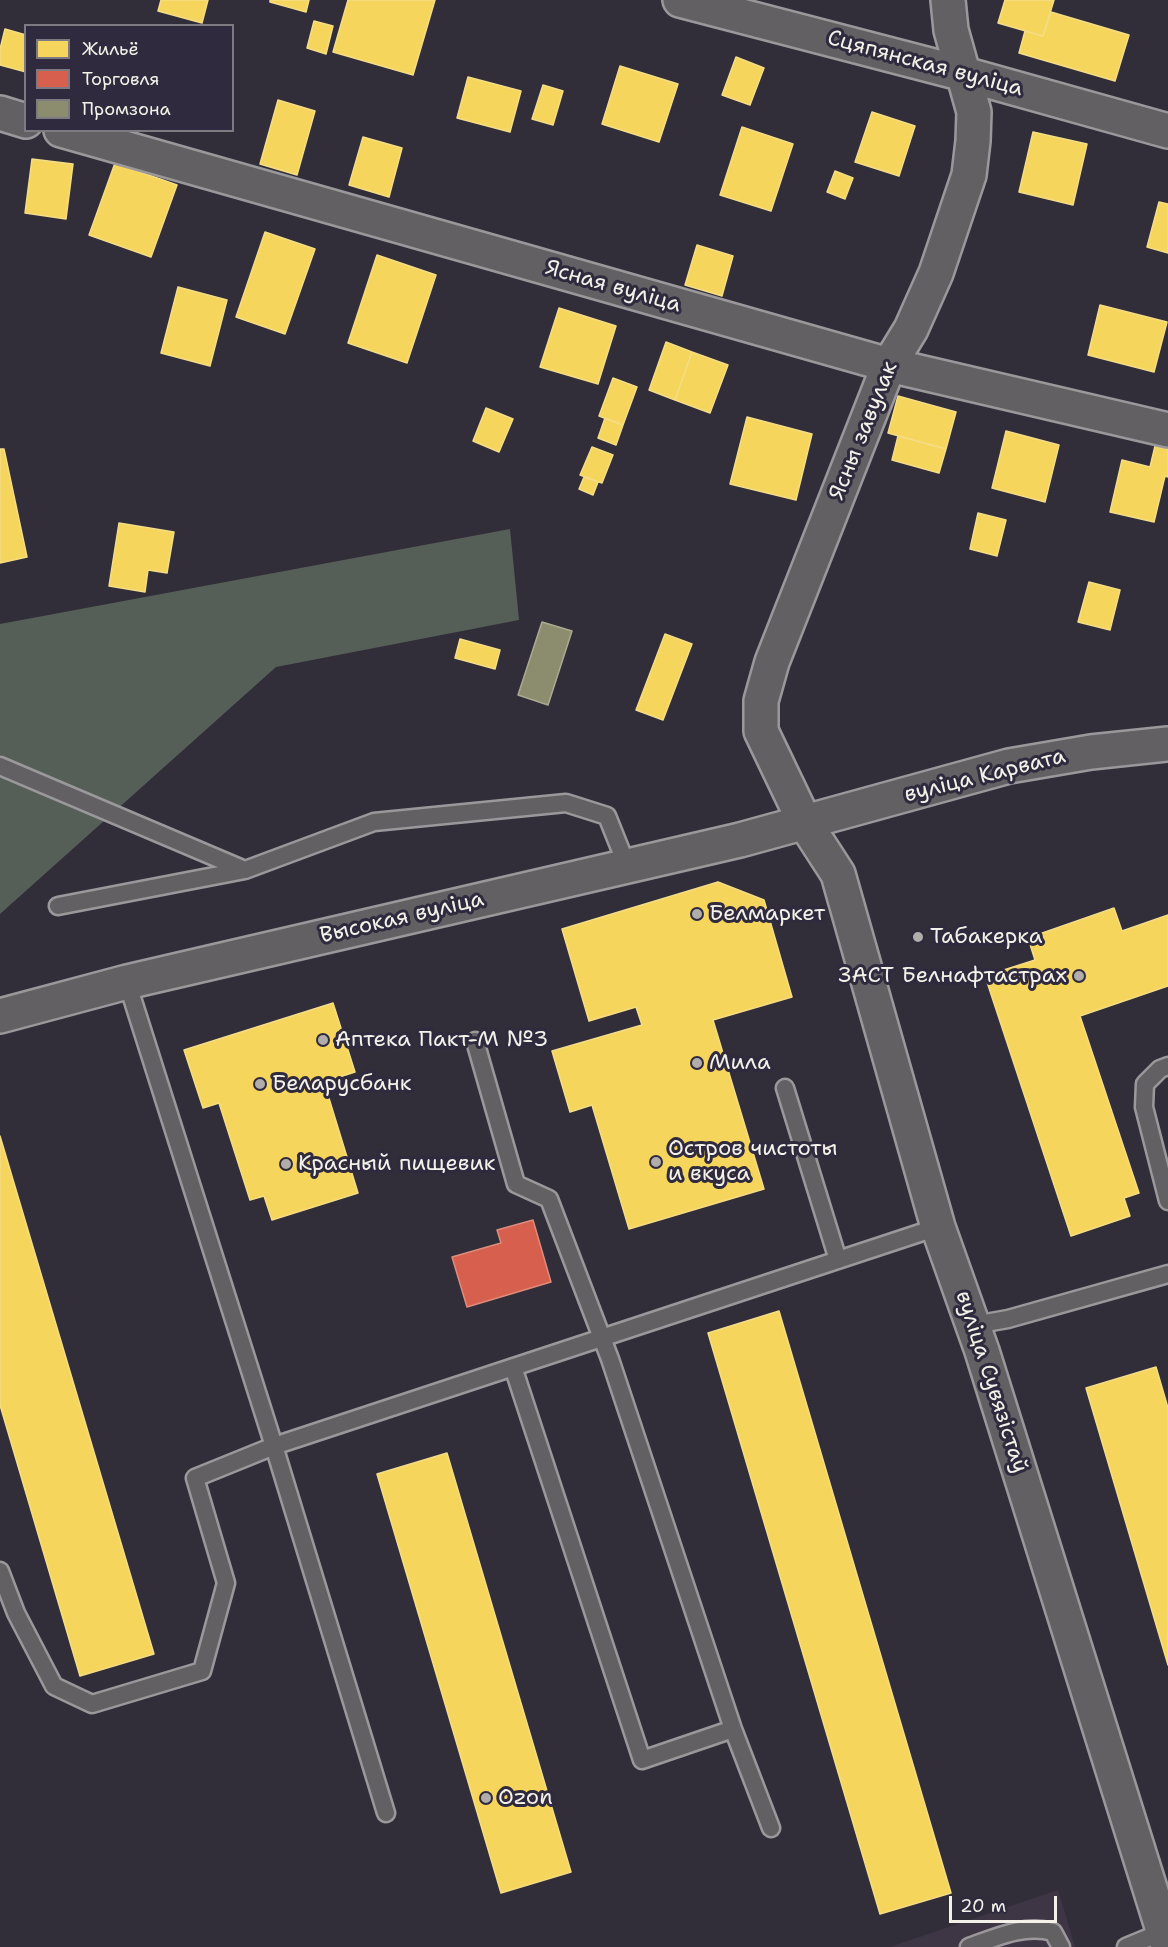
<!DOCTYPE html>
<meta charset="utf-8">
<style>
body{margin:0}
#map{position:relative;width:1168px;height:1947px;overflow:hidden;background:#312e39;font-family:"Shantell Sans",sans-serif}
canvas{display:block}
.legend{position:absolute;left:24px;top:24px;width:210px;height:108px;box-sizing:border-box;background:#2f2a3d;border:2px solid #7e7a81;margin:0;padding:8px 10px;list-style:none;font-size:18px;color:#f4f1e8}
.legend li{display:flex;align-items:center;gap:12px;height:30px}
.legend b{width:30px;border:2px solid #7e7a81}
.scale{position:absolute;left:949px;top:1896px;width:108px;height:27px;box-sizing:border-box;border:3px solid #f4f1e8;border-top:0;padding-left:8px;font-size:18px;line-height:21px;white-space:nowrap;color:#f4f1e8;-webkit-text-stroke:4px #2f2a3d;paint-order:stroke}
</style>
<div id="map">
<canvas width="1168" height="1947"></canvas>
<ul class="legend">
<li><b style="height:16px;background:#f6d55c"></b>Жильё</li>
<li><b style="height:16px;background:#d6604d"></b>Торговля</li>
<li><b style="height:16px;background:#8c8c6e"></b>Промзона</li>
</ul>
<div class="scale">20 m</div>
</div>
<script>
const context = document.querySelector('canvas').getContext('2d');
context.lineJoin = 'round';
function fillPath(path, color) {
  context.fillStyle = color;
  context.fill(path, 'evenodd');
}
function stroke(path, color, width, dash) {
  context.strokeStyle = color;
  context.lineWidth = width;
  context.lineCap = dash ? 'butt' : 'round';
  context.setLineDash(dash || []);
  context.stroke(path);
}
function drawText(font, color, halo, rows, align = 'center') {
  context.font = font + ' "Shantell Sans",sans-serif';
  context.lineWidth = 6;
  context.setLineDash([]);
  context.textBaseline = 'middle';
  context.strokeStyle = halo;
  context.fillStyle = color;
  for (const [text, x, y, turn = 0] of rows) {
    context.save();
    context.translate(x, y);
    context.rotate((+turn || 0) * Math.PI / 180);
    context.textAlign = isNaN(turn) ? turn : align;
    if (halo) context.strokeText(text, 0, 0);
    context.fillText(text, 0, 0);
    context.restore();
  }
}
fillPath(new Path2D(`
 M 1058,1890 L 1075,1947 L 890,1947 Z`), '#3f3645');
fillPath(new Path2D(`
 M 510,529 L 519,620 L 276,667 L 0,914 L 0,624 Z`), '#565f57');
const homes = new Path2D(`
 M 161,0 L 208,0 L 202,23 L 158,11 Z
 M 270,0 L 309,0 L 306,12 L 270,2 Z
 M 348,0 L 435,0 L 413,75 L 333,52 Z
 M 1005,0 L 1054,0 L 1043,36 L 998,23 Z
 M 1051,12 L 1129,35 L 1115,81 L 1019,53 L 1025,31 L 1043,36 Z
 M 314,21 L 333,26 L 326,54 L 307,48 Z
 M 5,29 L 26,35 L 26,72 L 0,65 L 0,49 Z
 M 736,57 L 764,68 L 750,105 L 722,95 Z
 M 620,66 L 678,84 L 659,142 L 602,124 Z
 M 468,77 L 521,91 L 510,132 L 457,118 Z
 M 543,85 L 563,91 L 553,125 L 532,119 Z
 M 278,100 L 315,111 L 297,175 L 260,164 Z
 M 872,112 L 915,126 L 899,176 L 855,162 Z
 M 742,127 L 793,144 L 771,211 L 720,195 Z
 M 1033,132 L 1087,144 L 1073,205 L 1019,192 Z
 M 363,137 L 402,148 L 389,197 L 349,185 Z
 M 32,159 L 73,164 L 66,219 L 25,213 Z
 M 115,163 L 177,185 L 151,257 L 89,235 Z
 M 835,171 L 853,178 L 845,199 L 827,192 Z
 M 1159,202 L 1168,204 L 1168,253 L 1147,247 Z
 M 265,232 L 315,249 L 285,334 L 236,317 Z
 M 697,245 L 733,256 L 722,296 L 685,285 Z
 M 377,255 L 436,275 L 407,363 L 348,343 Z
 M 178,287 L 227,300 L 210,366 L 161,353 Z
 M 1100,305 L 1167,322 L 1154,372 L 1088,355 Z
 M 559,308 L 616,326 L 598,384 L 540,367 Z
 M 666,342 L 692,352 L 675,400 L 649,390 Z
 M 692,352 L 728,365 L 710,413 L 675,400 Z
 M 613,378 L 637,387 L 623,425 L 599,416 Z
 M 898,396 L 956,412 L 946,449 L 888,433 Z
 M 486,408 L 513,419 L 499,452 L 473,441 Z
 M 747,417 L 812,434 L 796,500 L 730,484 Z
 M 605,418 L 623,425 L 616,445 L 598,438 Z
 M 1006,431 L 1059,445 L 1045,502 L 992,488 Z
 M 898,436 L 946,449 L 939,473 L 892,460 Z
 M 1155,446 L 1168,449 L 1168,477 L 1165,476 L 1154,522 L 1110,512 L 1122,460 L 1150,467 Z
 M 592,447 L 613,455 L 602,483 L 580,475 Z
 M 0,449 L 4,449 L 27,557 L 0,563 Z
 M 584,477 L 598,482 L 593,495 L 579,489 Z
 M 978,513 L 1006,520 L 997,556 L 970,549 Z
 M 119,523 L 174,532 L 167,573 L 148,570 L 145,592 L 109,586 Z
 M 1089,582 L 1120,590 L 1110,630 L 1078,622 Z
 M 665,634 L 692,644 L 663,720 L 636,710 Z
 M 460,639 L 500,650 L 495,669 L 455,658 Z
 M 718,882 L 764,900 L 792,997 L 713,1020 L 764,1189 L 629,1229 L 592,1105 L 570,1112 L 552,1051 L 642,1025 L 636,1007 L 589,1021 L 562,929 Z
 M 1114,908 L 1122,931 L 1168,915 L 1168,986 L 1080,1016 L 1139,1193 L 1124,1198 L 1130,1216 L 1071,1236 L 985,976 L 1035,960 L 1028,938 Z
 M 333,1003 L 355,1072 L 324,1082 L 358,1193 L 272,1220 L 264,1196 L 250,1200 L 219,1103 L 203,1108 L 184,1050 Z
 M 0,1136 L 154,1654 L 80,1676 L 0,1405 Z
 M 779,1311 L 951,1893 L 880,1914 L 708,1333 Z
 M 1156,1367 L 1168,1408 L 1168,1665 L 1086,1388 Z
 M 447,1453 L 571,1872 L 501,1893 L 377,1474 Z`);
fillPath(homes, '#f6d55c');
stroke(homes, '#f5dd86', 1.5);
const shops = new Path2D(`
 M 533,1220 L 551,1282 L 467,1307 L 452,1257 L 501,1243 L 497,1230 Z`);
fillPath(shops, '#d6604d');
stroke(shops, '#df8c7c', 1.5);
const industry = new Path2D(`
 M 542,622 L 572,631 L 548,705 L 518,695 Z`);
fillPath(industry, '#8c8c6e');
stroke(industry, '#abaa93', 1.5);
const lane = new Path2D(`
 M 0,766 L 245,870
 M 58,906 L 245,870 L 374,822 L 566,803 L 607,816 L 627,866
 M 127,982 L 274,1446 L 386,1813
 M 475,1041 L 516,1184 L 549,1199 L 610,1359 L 733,1729 L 642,1760 L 513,1367
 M 1168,1066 L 1160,1069 L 1145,1084 L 1144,1107 L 1168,1201
 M 785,1088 L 838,1260
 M 974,1325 L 1008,1319 L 1168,1274
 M 0,1571 L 16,1613 L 54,1686 L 92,1704 L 202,1671 L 226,1583 L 195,1478 L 274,1446 L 938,1227
 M 733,1729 L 771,1828
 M 969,1947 C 997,1937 1024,1924 1053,1932 L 1061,1947
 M 1126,1947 L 1167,1930`);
const street = new Path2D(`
 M 680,0 L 964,74 L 1168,131
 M 948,0 L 951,30 L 974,112 L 973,141 L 969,175 L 936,273 L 911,329 L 889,365 L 772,662 L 761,701 L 761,731 L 805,823 L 838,874 L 938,1227 L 982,1351 L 1168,1946
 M 0,113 L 26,121
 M 61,130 L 889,365 L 1168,430
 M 0,1016 L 127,982 L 740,840 L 1009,766 L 1091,752 L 1168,744`);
stroke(lane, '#9a989b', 21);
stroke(street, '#9a989b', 38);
stroke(lane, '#626063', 16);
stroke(street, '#626063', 33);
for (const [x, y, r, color] of [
 [697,914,6,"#b0adab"],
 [918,937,6,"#b0adab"],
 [1079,976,6,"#b0adab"],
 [323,1040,6,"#b0adab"],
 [697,1063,6,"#b0adab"],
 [260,1084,6,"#b0adab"],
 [656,1162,6,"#b0adab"],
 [286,1164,6,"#b0adab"],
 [486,1798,6,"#b0adab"]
]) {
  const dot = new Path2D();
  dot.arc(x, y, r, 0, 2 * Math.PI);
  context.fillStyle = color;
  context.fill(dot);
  stroke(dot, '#2f2a3d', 2);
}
drawText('22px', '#f4f1e8', '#2f2a3d', [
 ["Сцяпянская вуліца",925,64,15],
 ["Ясная вуліца",613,287,16],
 ["Ясны завулак",864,431,-68],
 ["вуліца Карвата",985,776,-14],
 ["Высокая вуліца",402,918,-13],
 ["вуліца Сувязістаў",991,1382,72]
]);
drawText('22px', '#f4f1e8', '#2f2a3d', [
 ["Белмаркет",709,914],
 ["Табакерка",930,937],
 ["ЗАСТ Белнафтастрах",1067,976,"right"],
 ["Аптека Пакт-М №3",335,1040],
 ["Мила",709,1063],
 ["Беларусбанк",272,1084],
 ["Остров чистоты",668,1149],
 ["и вкуса",668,1174],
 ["Красный пищевик",298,1164],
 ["Ozon",498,1798]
], 'left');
</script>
